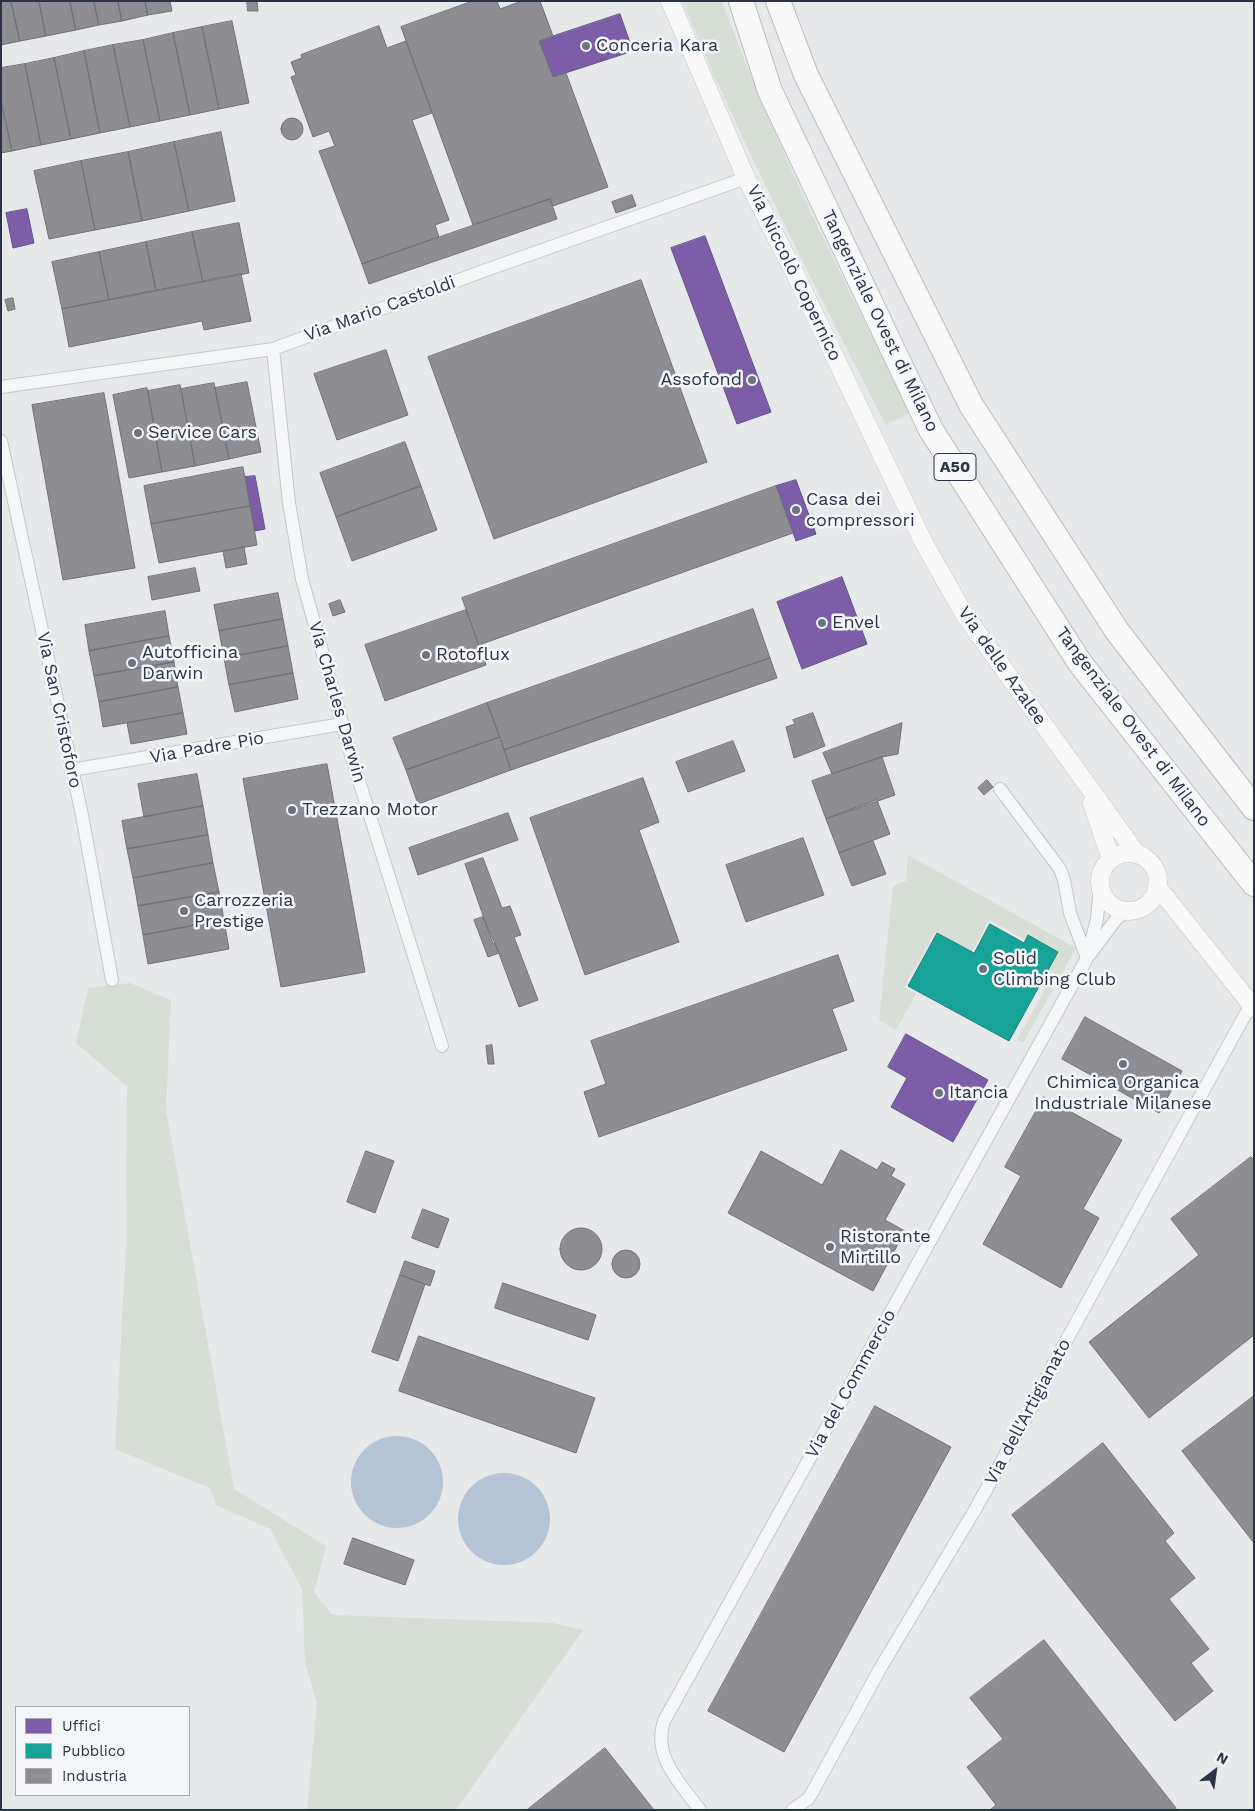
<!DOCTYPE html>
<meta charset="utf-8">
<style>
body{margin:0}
#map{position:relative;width:1255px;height:1811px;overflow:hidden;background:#e6e8ea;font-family:"Work Sans",sans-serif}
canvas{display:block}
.frame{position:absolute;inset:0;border:2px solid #2b3445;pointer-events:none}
.legend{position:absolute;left:15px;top:1706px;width:175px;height:90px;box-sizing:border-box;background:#f4f6f9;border:1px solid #a4a8b1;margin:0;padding:6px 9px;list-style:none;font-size:15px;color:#2b3445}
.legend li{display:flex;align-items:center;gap:10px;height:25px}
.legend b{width:25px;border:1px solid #a4a8b1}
.north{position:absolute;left:1190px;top:1746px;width:50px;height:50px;-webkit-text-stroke:4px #f4f6f9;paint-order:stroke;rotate:30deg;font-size:14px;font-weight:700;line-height:20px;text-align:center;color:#2b3445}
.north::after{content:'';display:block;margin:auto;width:18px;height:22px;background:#2b3445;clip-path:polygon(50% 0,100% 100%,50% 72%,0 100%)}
</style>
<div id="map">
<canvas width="1255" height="1811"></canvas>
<div class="frame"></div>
<ul class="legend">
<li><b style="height:14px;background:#7b5ea7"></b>Uffici</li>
<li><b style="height:14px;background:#17a398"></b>Pubblico</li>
<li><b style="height:14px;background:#8d8d92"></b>Industria</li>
</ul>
<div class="north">N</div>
</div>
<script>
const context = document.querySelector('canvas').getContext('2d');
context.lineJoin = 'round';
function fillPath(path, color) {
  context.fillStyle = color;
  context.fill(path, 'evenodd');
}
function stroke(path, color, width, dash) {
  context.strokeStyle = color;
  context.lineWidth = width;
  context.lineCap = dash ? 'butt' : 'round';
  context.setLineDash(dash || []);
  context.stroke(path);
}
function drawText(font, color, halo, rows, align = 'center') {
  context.font = font + ' "Work Sans",sans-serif';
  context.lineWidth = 5;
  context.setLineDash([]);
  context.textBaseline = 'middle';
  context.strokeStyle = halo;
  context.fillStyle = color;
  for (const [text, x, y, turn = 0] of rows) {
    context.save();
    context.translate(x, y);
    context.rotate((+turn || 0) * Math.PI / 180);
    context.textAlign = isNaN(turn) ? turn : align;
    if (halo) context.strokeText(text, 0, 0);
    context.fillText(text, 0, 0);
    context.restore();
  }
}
fillPath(new Path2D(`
 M 682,1 L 722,1 C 774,143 841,279 912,412 L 886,425 C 814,286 743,146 682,1 Z
 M 908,855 L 1076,948 L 1023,1043 L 1017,1040 L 1045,989 L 1040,985 L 1026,940 L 989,920 L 972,952 L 935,932 L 904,987 L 916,994 L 896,1030 L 879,1020 L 893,886 L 906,881 Z
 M 130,983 L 171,1000 L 166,1110 L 234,1489 L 326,1546 L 314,1592 L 332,1615 L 553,1623 L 583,1630 L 456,1810 L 307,1810 L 317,1703 L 305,1663 L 302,1589 L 270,1529 L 216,1505 L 210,1488 L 115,1449 L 126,1248 L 127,1086 L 76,1043 L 88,988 Z`), '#d6ded6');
fillPath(new Path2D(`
 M351 1482a46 46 0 1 1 92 0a46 46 0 1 1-92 0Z
 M458 1519a46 46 0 1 1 92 0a46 46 0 1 1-92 0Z`), '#b4c4d5');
const offices = new Path2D(`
 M 620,14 L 633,51 L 553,77 L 539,41 Z
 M 27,209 L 34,243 L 13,248 L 6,213 Z
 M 705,236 L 771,412 L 737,424 L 671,248 Z
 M 255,476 L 265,529 L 255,531 L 245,477 Z
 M 796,480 L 816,534 L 796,541 L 776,486 Z
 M 842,577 L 867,644 L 802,669 L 777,602 Z
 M 906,1034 L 988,1080 L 953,1142 L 891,1107 L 907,1078 L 888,1067 Z`);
fillPath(offices, '#7b5ea7');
stroke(offices, '#63518a', 1);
const public = new Path2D(`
 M 990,924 L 1024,943 L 1028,935 L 1058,952 L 1009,1041 L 908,986 L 937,933 L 974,953 Z`);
fillPath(public, '#17a398');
stroke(public, '#1d827f', 1);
const industry = new Path2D(`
 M 1,1 L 11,1 L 20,41 L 1,45 Z
 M 11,1 L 39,1 L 46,36 L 20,41 Z
 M 39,1 L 70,1 L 76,30 L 46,36 Z
 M 70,1 L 94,1 L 99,25 L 76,30 Z
 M 94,1 L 118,1 L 122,21 L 99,25 Z
 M 118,1 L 145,1 L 148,15 L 122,21 Z
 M 145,1 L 170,1 L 172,11 L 148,15 Z
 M 247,1 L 257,1 L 258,11 L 248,11 Z
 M 473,1 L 497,1 L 500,9 L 522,1 L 540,1 L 553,36 L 539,41 L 553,77 L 566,73 L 608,187 L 553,206 L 550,199 L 473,225 L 401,27 Z
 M 232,21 L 249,103 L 219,109 L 202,27 Z
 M 379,26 L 387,48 L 406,41 L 432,113 L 412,120 L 449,220 L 435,225 L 439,237 L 362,264 L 319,151 L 335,146 L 329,131 L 313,137 L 291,77 L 296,75 L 291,62 L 302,58 L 301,55 Z
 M 202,27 L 219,109 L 190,115 L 173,33 Z
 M 173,33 L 190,115 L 160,121 L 143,40 Z
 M 143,40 L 160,121 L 130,127 L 113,45 Z
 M 113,45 L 130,127 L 100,133 L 84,51 Z
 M 84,51 L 100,133 L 71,139 L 54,58 Z
 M 54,58 L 71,139 L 41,145 L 25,64 Z
 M 25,64 L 41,145 L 12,151 L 1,101 L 1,68 Z
 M 1,101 L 12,151 L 1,153 Z
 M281 129a11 11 0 1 1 22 0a11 11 0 1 1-22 0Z
 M 221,132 L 235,201 L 189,211 L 174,142 Z
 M 174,142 L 189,211 L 142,221 L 128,152 Z
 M 128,152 L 142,221 L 95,230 L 81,161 Z
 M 81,161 L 95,230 L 49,239 L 34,171 Z
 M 632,195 L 636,206 L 616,213 L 612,202 Z
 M 550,199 L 557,219 L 369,284 L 362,264 Z
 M 239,223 L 249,273 L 203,282 L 192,232 Z
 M 192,232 L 203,282 L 156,291 L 146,242 Z
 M 146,242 L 156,291 L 109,300 L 99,252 Z
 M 99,252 L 109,300 L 62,309 L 52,262 Z
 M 241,274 L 251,321 L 204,330 L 202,321 L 69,347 L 62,309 Z
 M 641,280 L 707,462 L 494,539 L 428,357 Z
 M 11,298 L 13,298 L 15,309 L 8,311 L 5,300 Z
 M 386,350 L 408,415 L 337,440 L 314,374 Z
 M 247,382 L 261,452 L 229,459 L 215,388 Z
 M 214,383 L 229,459 L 195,466 L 181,389 Z
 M 180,385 L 195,466 L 162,472 L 148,391 Z
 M 147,388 L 162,472 L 129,478 L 113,395 Z
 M 104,393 L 135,568 L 63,580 L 32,405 Z
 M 405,442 L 421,486 L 336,517 L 320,473 Z
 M 243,467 L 250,506 L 151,524 L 144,486 Z
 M 421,486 L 437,530 L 352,561 L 336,517 Z
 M 776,486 L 793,533 L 479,645 L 462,598 Z
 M 250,506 L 257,545 L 159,563 L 151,524 Z
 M 244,547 L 247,564 L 226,568 L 223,551 Z
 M 195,568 L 200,591 L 152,600 L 148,577 Z
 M 278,593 L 283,619 L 219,631 L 214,605 Z
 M 340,600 L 345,612 L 333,616 L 329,604 Z
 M 753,609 L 770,658 L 504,750 L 487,703 Z
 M 466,610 L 486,665 L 385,701 L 365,645 Z
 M 165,611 L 169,636 L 89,651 L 85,625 Z
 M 283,619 L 288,646 L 224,658 L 219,631 Z
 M 169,636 L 174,662 L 94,676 L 89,651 Z
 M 288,646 L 293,673 L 229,685 L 224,658 Z
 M 770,658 L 777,678 L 511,770 L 504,750 Z
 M 174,662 L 178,687 L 99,702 L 94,676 Z
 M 293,673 L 298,699 L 235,712 L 229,685 Z
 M 178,687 L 183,713 L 103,727 L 99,702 Z
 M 487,703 L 500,737 L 406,770 L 393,738 Z
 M 183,713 L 187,734 L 131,744 L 127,723 Z
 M 813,713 L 825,746 L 794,758 L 786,727 L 795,724 L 793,720 Z
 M 902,723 L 898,754 L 882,757 L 832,774 L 823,753 Z
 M 500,737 L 511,770 L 418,804 L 406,770 Z
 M 733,741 L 745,771 L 688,792 L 676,762 Z
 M 882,757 L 895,795 L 826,819 L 812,781 Z
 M 327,764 L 365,972 L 281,987 L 243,779 Z
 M 197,774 L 203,806 L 144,817 L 138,784 Z
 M 643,778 L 659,822 L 639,830 L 679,942 L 585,975 L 530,818 Z
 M 987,780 L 993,787 L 984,795 L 978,788 Z
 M 877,800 L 890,834 L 839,853 L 826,819 Z
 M 203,806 L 208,835 L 127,849 L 122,821 Z
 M 508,813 L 518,840 L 418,875 L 409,848 Z
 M 208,835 L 213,863 L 133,878 L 127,849 Z
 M 803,838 L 824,895 L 746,922 L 726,865 Z
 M 873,841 L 886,874 L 852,886 L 839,853 Z
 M 483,858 L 502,908 L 510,906 L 521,935 L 514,937 L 538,1000 L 519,1007 L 495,943 L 493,944 L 465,864 Z
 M 213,863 L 219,892 L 138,906 L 133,878 Z
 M 219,892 L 224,920 L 143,935 L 138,906 Z
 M 483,917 L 499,953 L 488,957 L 474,920 Z
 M 224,920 L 229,949 L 148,964 L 143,935 Z
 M 838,955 L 854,1001 L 832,1009 L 847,1050 L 599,1137 L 584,1092 L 606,1084 L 591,1041 Z
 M 1085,1017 L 1182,1071 L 1159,1113 L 1062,1059 Z
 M 492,1045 L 494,1064 L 488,1064 L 486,1046 Z
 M 1044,1097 L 1122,1140 L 1083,1209 L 1099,1218 L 1061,1288 L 983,1244 L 1021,1176 L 1005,1167 Z
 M 841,1150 L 877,1170 L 882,1162 L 895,1169 L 891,1176 L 905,1184 L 885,1220 L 905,1231 L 873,1291 L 728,1213 L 761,1151 L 822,1185 Z
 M 366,1151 L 394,1161 L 375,1213 L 347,1202 Z
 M 1251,1157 L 1254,1160 L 1254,1335 L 1149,1418 L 1089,1342 L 1199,1255 L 1171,1219 Z
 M 423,1209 L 449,1219 L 438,1248 L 412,1238 Z
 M560 1249a21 21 0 1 1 42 0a21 21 0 1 1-42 0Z
 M612 1264a14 14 0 1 1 28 0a14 14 0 1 1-28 0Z
 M 405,1261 L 435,1271 L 430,1286 L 400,1275 Z
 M 400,1275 L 425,1284 L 398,1361 L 372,1352 Z
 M 503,1283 L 596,1315 L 588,1340 L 495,1308 Z
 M 419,1336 L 595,1398 L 576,1453 L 399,1391 Z
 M 1254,1396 L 1254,1543 L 1182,1451 Z
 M 875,1406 L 951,1447 L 784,1752 L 708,1711 Z
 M 1103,1443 L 1174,1533 L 1165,1541 L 1195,1578 L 1169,1599 L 1209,1649 L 1191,1663 L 1213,1691 L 1175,1721 L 1012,1515 Z
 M 353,1538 L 414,1560 L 405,1585 L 344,1564 Z
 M 1044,1640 L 1176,1808 L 1175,1810 L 990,1810 L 996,1805 L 967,1767 L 1003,1739 L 970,1698 Z
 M 605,1748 L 654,1810 L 527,1810 Z`);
fillPath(industry, '#8d8d92');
stroke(industry, '#70727b', 1);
const street = new Path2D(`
 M 273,349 L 289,503 L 302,579 L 351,755 L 442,1046
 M 1,387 L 273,349 L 486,270 L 746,178
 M 1,441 L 82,815 L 112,980
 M 71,770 L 342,724
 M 1000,789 L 1060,869 L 1064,880 L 1070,913 L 1087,958
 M 1089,950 L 1097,919 L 1100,887
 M 700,1810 C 680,1783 652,1756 664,1721 L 1087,958 L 1117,918 L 1128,911
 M 792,1810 L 808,1799 L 813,1791 L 881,1667 L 976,1508 L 1034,1403 L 1054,1363 L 1251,1004`);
const secondary = new Path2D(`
 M 670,1 L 746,178 L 796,276 L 924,543 L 964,614 L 1137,854
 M 1092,803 L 1111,859
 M1100 882a29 29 0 1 1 58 0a29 29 0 1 1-58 0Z
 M 1157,886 L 1254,1008`);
const highway = new Path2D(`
 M 741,1 L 770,91 L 931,430 L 1080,663 L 1254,884
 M 778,1 L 806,75 L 971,405 L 1117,631 L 1254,808`);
stroke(street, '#c4c6c8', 14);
stroke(secondary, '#c4c6c8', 19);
stroke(highway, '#b8bbbf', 26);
stroke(street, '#f5f6f7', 12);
stroke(secondary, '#f8f8f8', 18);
stroke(highway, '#f8f8f8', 24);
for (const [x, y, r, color] of [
 [586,46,5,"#6c737f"],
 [752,380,5,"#6c737f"],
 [138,433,5,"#6c737f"],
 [796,510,5,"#6c737f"],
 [822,623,5,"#6c737f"],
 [426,655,5,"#6c737f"],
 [132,663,5,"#6c737f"],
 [292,810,5,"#6c737f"],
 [184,911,5,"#6c737f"],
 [983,969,5,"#6c737f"],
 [1123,1064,5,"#6c737f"],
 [939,1093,5,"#6c737f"],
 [830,1247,5,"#6c737f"]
]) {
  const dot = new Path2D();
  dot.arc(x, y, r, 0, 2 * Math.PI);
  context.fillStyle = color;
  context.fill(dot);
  stroke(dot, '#f4f6f9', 2);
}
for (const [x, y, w] of [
 [955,467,42]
]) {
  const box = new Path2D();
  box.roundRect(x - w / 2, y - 13.5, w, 27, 4);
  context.fillStyle = '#f4f6f9';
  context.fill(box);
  stroke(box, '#2b3445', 1);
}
drawText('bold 16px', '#2b3445', null, [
 ["A50",955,467]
]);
drawText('18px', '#2b3445', '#f4f6f9', [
 ["Conceria Kara",596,46],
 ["Assofond",742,380,"right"],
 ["Service Cars",148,433],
 ["Casa dei",806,500],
 ["compressori",806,521],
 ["Envel",832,623],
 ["Autofficina",142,653],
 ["Darwin",142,674],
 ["Rotoflux",436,655],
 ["Trezzano Motor",302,810],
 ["Carrozzeria",194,901],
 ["Prestige",194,922],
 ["Solid",993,959],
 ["Climbing Club",993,980],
 ["Chimica Organica",1123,1083,"center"],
 ["Industriale Milanese",1123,1104,"center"],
 ["Itancia",949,1093],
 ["Ristorante",840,1237],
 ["Mirtillo",840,1258]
], 'left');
drawText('18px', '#2b3445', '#f4f6f9', [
 ["Via Niccolò Copernico",794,273,64],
 ["Via Mario Castoldi",380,309,-20],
 ["Tangenziale Ovest di Milano",880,321,64],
 ["Via delle Azalee",1002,666,55],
 ["Via Charles Darwin",337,702,74],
 ["Via San Cristoforo",59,710,78],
 ["Tangenziale Ovest di Milano",1133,727,53],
 ["Via Padre Pio",207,748,-10],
 ["Via del Commercio",851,1384,-61],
 ["Via dell'Artigianato",1028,1412,-62]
]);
</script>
